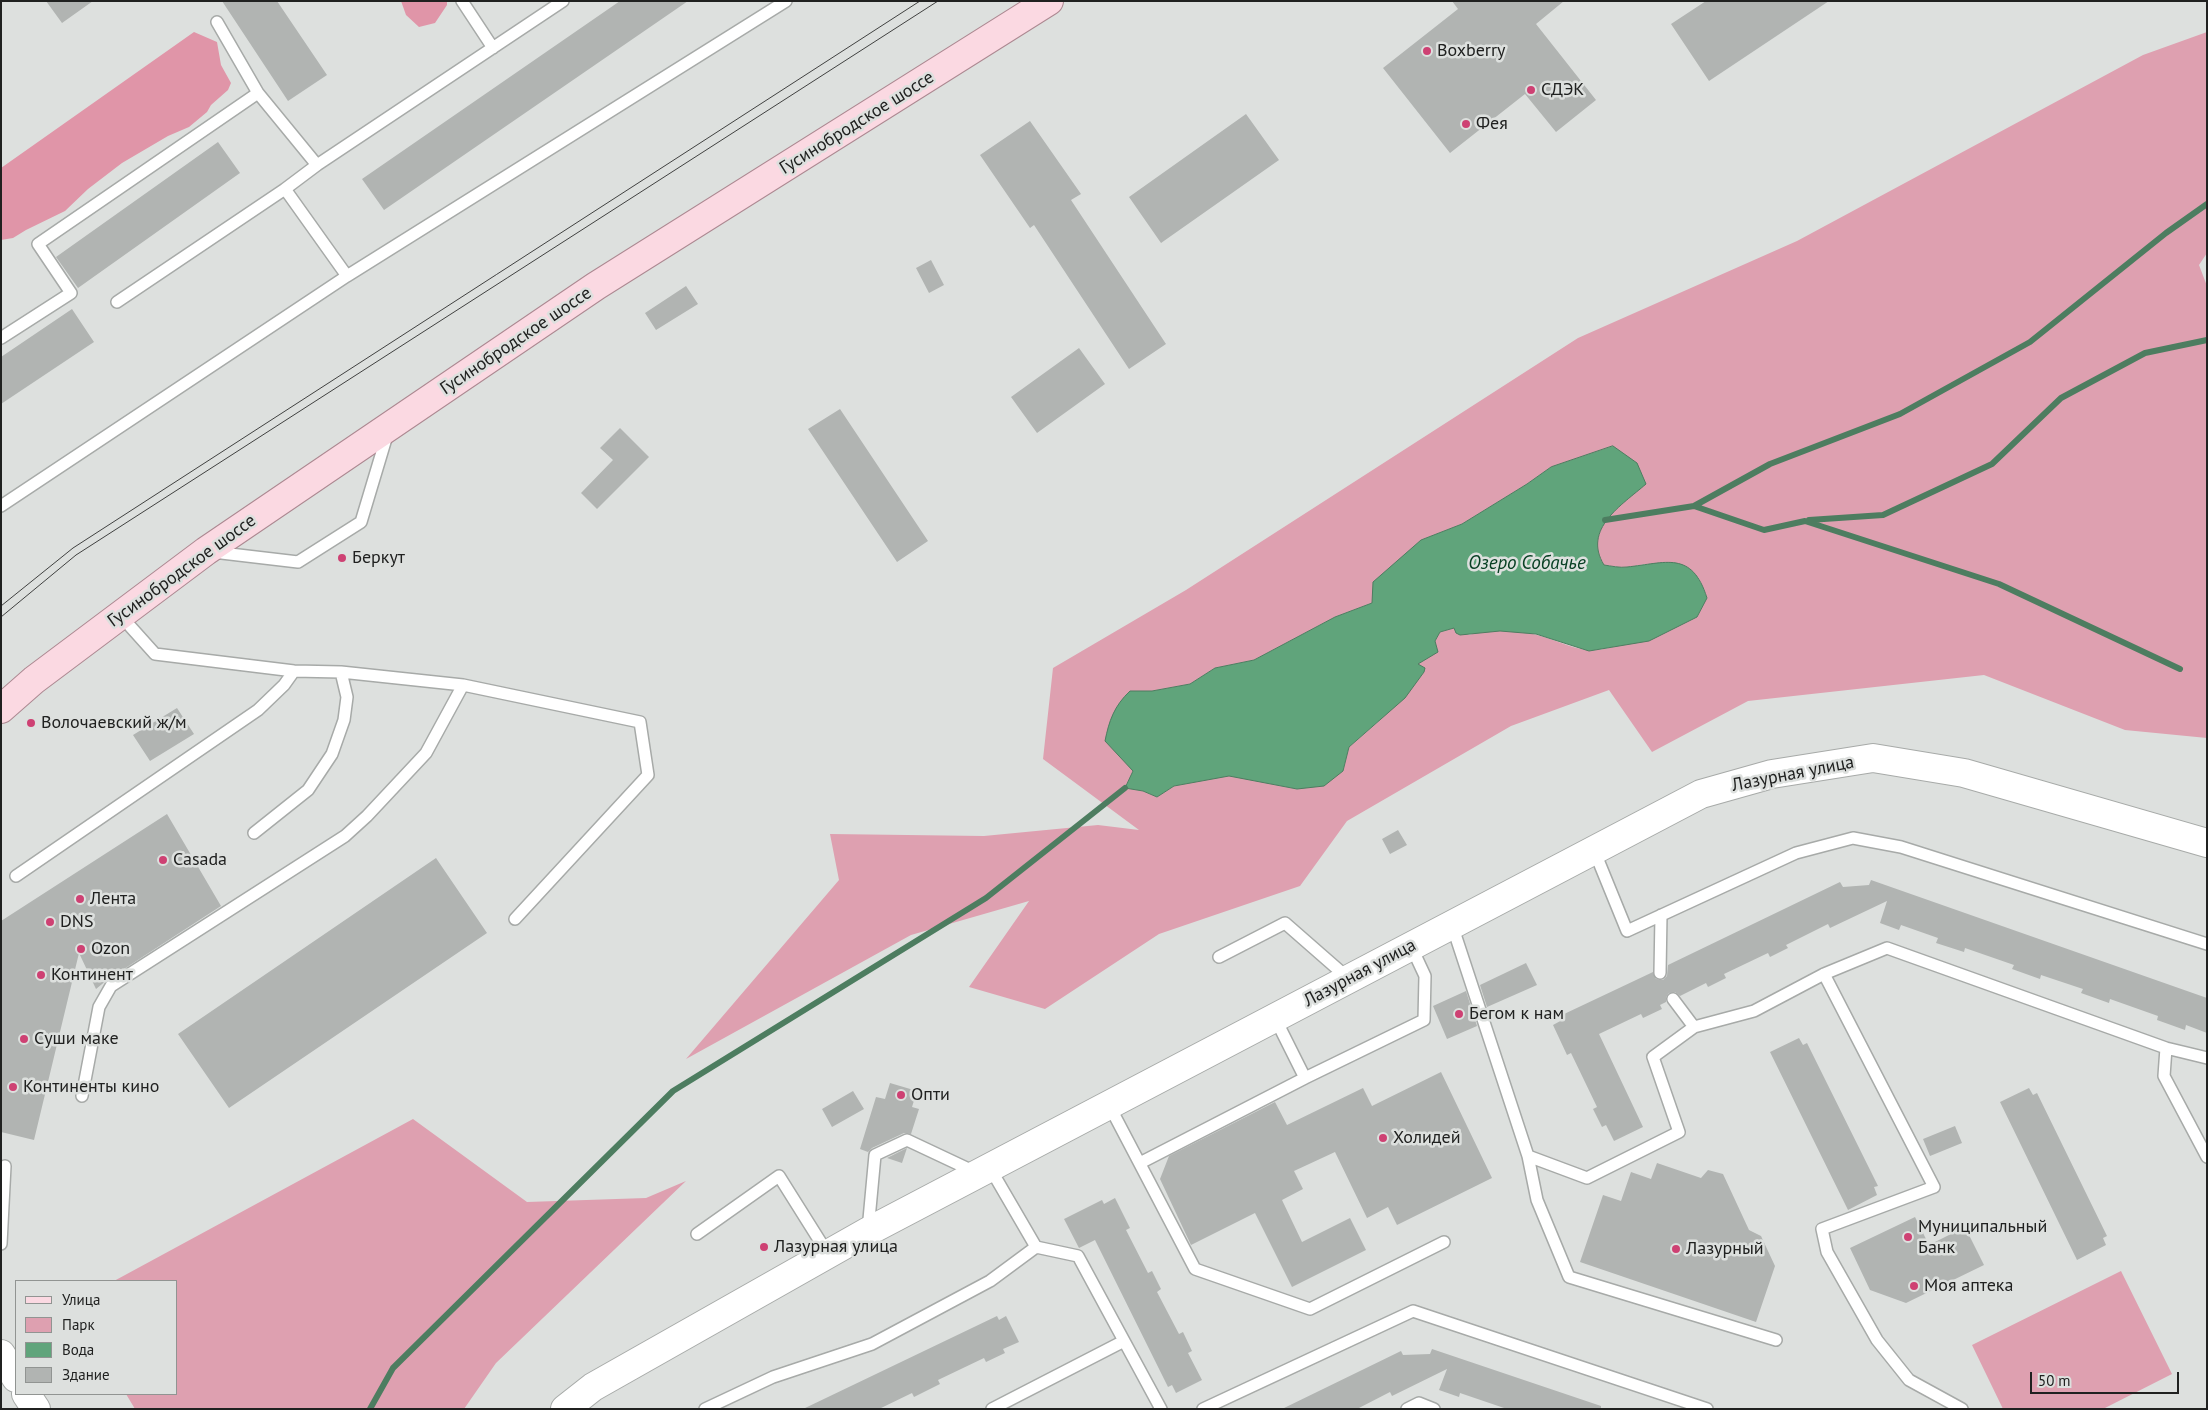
<!DOCTYPE html>
<meta charset="utf-8">
<style>
body{margin:0}
#map{position:relative;width:2208px;height:1410px;overflow:hidden;background:#dde0de;font-family:"PT Sans",sans-serif}
canvas{display:block}
.frame{position:absolute;inset:0;border:2px solid #202120;pointer-events:none}
.legend{position:absolute;left:15px;top:1280px;width:162px;height:115px;box-sizing:border-box;background:#dde0de;border:1px solid #919492;margin:0;padding:6px 9px;list-style:none;font-size:15px;color:#202120}
.legend li{display:flex;align-items:center;gap:10px;height:25px}
.legend b{width:25px;border:1px solid #919492}
.scale{position:absolute;left:2030px;top:1372px;width:149px;height:22px;box-sizing:border-box;border:2px solid #202120;border-top:0;padding-left:6px;font-size:15px;line-height:18px;white-space:nowrap;color:#202120;-webkit-text-stroke:4px #dde0de;paint-order:stroke}
</style>
<div id="map">
<canvas width="2208" height="1410"></canvas>
<div class="frame"></div>
<ul class="legend">
<li><b style="height:6px;background:#fbd9e2"></b>Улица</li>
<li><b style="height:14px;background:#dea0b0"></b>Парк</li>
<li><b style="height:14px;background:#60a47b"></b>Вода</li>
<li><b style="height:14px;background:#b1b4b2"></b>Здание</li>
</ul>
<div class="scale">50 m</div>
</div>
<script>
const context = document.querySelector('canvas').getContext('2d');
context.lineJoin = 'round';
function fillPath(path, color) {
  context.fillStyle = color;
  context.fill(path, 'evenodd');
}
function stroke(path, color, width, dash) {
  context.strokeStyle = color;
  context.lineWidth = width;
  context.lineCap = dash ? 'butt' : 'round';
  context.setLineDash(dash || []);
  context.stroke(path);
}
function drawText(font, color, halo, rows, align = 'center') {
  context.font = font + ' "PT Sans",sans-serif';
  context.lineWidth = 5;
  context.setLineDash([]);
  context.textBaseline = 'middle';
  context.strokeStyle = halo;
  context.fillStyle = color;
  for (const [text, x, y, turn = 0] of rows) {
    context.save();
    context.translate(x, y);
    context.rotate((+turn || 0) * Math.PI / 180);
    context.textAlign = isNaN(turn) ? turn : align;
    if (halo) context.strokeText(text, 0, 0);
    context.fillText(text, 0, 0);
    context.restore();
  }
}
fillPath(new Path2D(`
 M 2207,32 L 2207,253 L 2199,265 L 2207,286 L 2207,738 L 2125,730 L 1984,675 L 1748,701 L 1652,752 L 1609,690 L 1511,726 L 1347,821 L 1300,886 L 1159,934 L 1045,1009 L 969,987 L 1029,901 L 911,935 L 686,1059 L 839,880 L 830,834 L 984,836 L 1098,825 L 1139,830 L 1043,759 L 1053,668 L 1186,590 L 1578,338 L 1797,241 L 2143,55 ZM 1551,467 L 1597,538 L 1597,553 L 1603,565 L 1625,568 L 1645,564 L 1698,577 L 1707,597 L 1697,617 C 1675,626 1609,653 1588,650 C 1570,648 1554,639 1537,635 C 1517,630 1488,628 1469,635 L 1454,628 L 1440,632 L 1435,641 L 1417,665 L 1424,672 L 1378,722 L 1349,747 L 1343,771 L 1297,789 L 1229,775 L 1174,786 L 1157,797 L 1143,791 L 1126,788 L 1133,771 L 1130,691 L 1152,691 L 1190,684 L 1215,668 L 1254,660 L 1335,617 L 1372,603 L 1421,540 L 1462,524 L 1527,484 Z
 M 413,1119 L 527,1202 L 646,1198 L 686,1181 L 496,1363 L 464,1409 L 135,1409 L 126,1394 L 176,1394 L 176,1281 L 114,1281 Z
 M 2121,1271 L 2172,1374 L 2103,1409 L 2003,1409 L 1972,1345 Z`), '#dea0b0');
fillPath(new Path2D(`
 M 401,1 L 447,1 L 447,5 L 435,23 L 419,27 L 406,15 Z
 M 194,32 L 217,42 L 221,65 L 231,83 L 228,90 L 211,105 L 207,112 L 189,127 L 168,136 L 122,163 L 88,189 L 65,211 L 26,230 L 13,238 L 1,240 L 1,168 Z`), '#e095a8');
const water = new Path2D(`
 M 1613,446 L 1637,463 L 1646,484 C 1622,505 1582,529 1604,565 C 1611,566 1620,568 1627,567 C 1666,563 1692,550 1707,598 L 1697,617 L 1649,641 L 1589,651 L 1536,634 L 1500,631 L 1460,635 L 1456,633 L 1454,628 L 1440,632 L 1435,641 L 1438,652 L 1418,664 L 1425,668 L 1424,672 L 1405,698 L 1349,747 L 1343,771 L 1324,786 L 1297,789 L 1229,776 L 1174,786 L 1157,797 L 1143,791 L 1125,788 L 1133,771 L 1105,741 C 1109,721 1114,706 1130,691 L 1152,691 L 1190,684 L 1215,668 L 1254,660 L 1335,617 L 1372,603 L 1373,582 L 1421,540 L 1462,524 L 1527,484 L 1551,467 Z`);
fillPath(water, '#60a47b');
stroke(water, '#4d7d60', 1);
stroke(new Path2D(`
 M 1694,506 L 1770,464 L 1900,414 L 2030,342 L 2166,233 L 2207,204
 M 1605,520 L 1694,506 L 1764,530 L 1805,521 L 1999,584 L 2180,669
 M 1809,520 L 1883,515 L 1992,464 L 2061,398 L 2145,353 L 2207,340
 M 370,1409 L 393,1368 L 673,1091 L 986,898 L 1125,788`), '#4d7d60', 6);
fillPath(new Path2D(`
 M 46,1 L 93,1 L 62,23 Z
 M 222,1 L 277,1 L 327,75 L 288,101 Z
 M 620,1 L 688,1 L 384,210 L 362,179 Z
 M 1452,1 L 1564,1 L 1536,24 L 1596,100 L 1556,132 L 1525,94 L 1450,153 L 1383,68 L 1458,9 Z
 M 1706,1 L 1829,1 L 1709,81 L 1671,24 Z
 M 1246,114 L 1279,160 L 1161,243 L 1129,197 Z
 M 1030,121 L 1081,194 L 1071,200 L 1166,344 L 1129,369 L 1034,225 L 1030,228 L 980,155 Z
 M 218,142 L 240,173 L 78,288 L 56,257 Z
 M 931,260 L 944,285 L 929,293 L 916,268 Z
 M 686,286 L 698,304 L 656,330 L 645,313 Z
 M 72,309 L 94,342 L 1,404 L 1,357 Z
 M 1079,348 L 1105,384 L 1037,433 L 1011,397 Z
 M 840,409 L 928,541 L 897,562 L 808,429 Z
 M 620,428 L 649,457 L 597,509 L 581,493 L 613,460 L 600,448 Z
 M 177,708 L 194,734 L 150,761 L 133,735 Z
 M 167,814 L 221,906 L 107,980 L 96,989 L 79,953 L 34,1140 L 1,1132 L 1,921 Z
 M 1398,830 L 1407,845 L 1390,854 L 1382,839 Z
 M 436,858 L 487,933 L 229,1108 L 178,1034 Z
 M 1871,880 L 2207,998 L 2207,1033 L 2186,1025 L 2185,1030 L 2157,1020 L 2158,1016 L 2110,999 L 2109,1003 L 2081,993 L 2083,989 L 2041,975 L 2040,979 L 2012,969 L 2014,965 L 1965,948 L 1964,952 L 1936,943 L 1938,938 L 1901,925 L 1899,930 L 1880,923 L 1887,901 L 1830,928 L 1828,924 L 1786,945 L 1788,948 L 1770,957 L 1768,953 L 1724,974 L 1726,978 L 1708,987 L 1706,983 L 1680,996 L 1675,992 L 1669,993 L 1666,997 L 1666,1002 L 1660,1005 L 1662,1009 L 1643,1018 L 1641,1014 L 1599,1034 L 1643,1127 L 1614,1141 L 1606,1125 L 1602,1127 L 1593,1109 L 1597,1107 L 1571,1053 L 1567,1055 L 1553,1025 L 1564,1019 L 1562,1015 L 1653,972 L 1656,979 L 1663,980 L 1667,976 L 1668,965 L 1840,882 L 1843,887 L 1869,885 Z
 M 1526,963 L 1537,985 L 1487,1007 L 1480,985 Z
 M 1466,991 L 1477,1026 L 1447,1039 L 1433,1006 Z
 M 1799,1038 L 1803,1045 L 1807,1043 L 1878,1186 L 1874,1187 L 1877,1195 L 1848,1210 L 1770,1052 Z
 M 1441,1072 L 1492,1178 L 1397,1225 L 1388,1207 L 1367,1218 L 1335,1152 L 1294,1171 L 1303,1189 L 1282,1200 L 1302,1242 L 1350,1218 L 1366,1250 L 1292,1287 L 1255,1213 L 1191,1245 L 1160,1179 L 1169,1156 L 1275,1102 L 1287,1125 L 1363,1088 L 1372,1106 Z
 M 890,1083 L 917,1091 L 912,1107 L 919,1109 L 911,1134 L 904,1133 L 872,1148 L 868,1152 L 860,1149 L 876,1097 L 885,1099 Z
 M 2029,1088 L 2033,1095 L 2037,1093 L 2107,1236 L 2103,1238 L 2106,1245 L 2077,1260 L 2000,1102 Z
 M 853,1091 L 864,1109 L 832,1127 L 822,1109 Z
 M 1955,1126 L 1962,1143 L 1930,1156 L 1923,1139 Z
 M 907,1148 L 902,1163 L 887,1158 Z
 M 1657,1163 L 1701,1178 L 1708,1170 L 1723,1174 L 1749,1230 L 1761,1236 L 1775,1266 L 1756,1322 L 1580,1262 L 1603,1195 L 1621,1201 L 1631,1172 L 1651,1179 Z
 M 1115,1198 L 1130,1228 L 1126,1230 L 1148,1273 L 1152,1271 L 1161,1289 L 1157,1292 L 1179,1334 L 1183,1332 L 1192,1351 L 1188,1353 L 1202,1380 L 1176,1393 L 1172,1385 L 1168,1387 L 1095,1240 L 1079,1248 L 1064,1219 L 1102,1200 L 1104,1204 Z
 M 1915,1217 L 1929,1245 L 1965,1227 L 1984,1265 L 1906,1303 L 1870,1290 L 1850,1248 Z
 M 997,1316 L 999,1320 L 1006,1316 L 1019,1342 L 1003,1349 L 1005,1353 L 986,1362 L 984,1358 L 938,1380 L 940,1384 L 914,1397 L 912,1393 L 879,1409 L 803,1409 Z
 M 1432,1349 L 1601,1406 L 1601,1409 L 1507,1409 L 1460,1393 L 1459,1397 L 1439,1390 L 1447,1369 L 1392,1396 L 1390,1392 L 1357,1409 L 1282,1409 L 1401,1351 L 1403,1355 L 1430,1354 Z`), '#b1b4b2');
const service = new Path2D(`
 M 462,1 L 493,48
 M 317,165 L 563,1
 M 347,276 L 786,1
 M 117,302 L 285,189
 M 1,338 L 71,293 L 38,244 L 258,93
 M 1,506 L 347,276 L 285,189 L 317,165 L 258,93 L 217,22
 M 213,552 L 298,562 L 361,522 L 388,432
 M 120,615 L 155,654 L 294,671 L 341,672 L 463,685 L 640,722 L 648,775 L 515,919
 M 254,833 L 308,790 L 332,754 L 344,720 L 347,697 L 341,672
 M 1594,850 L 1627,931 L 1796,853 L 1853,838 L 1901,847 L 2207,944
 M 16,876 L 258,710 L 284,685 L 294,671
 M 1452,925 L 1528,1156 L 1537,1200 L 1569,1277 L 1776,1340
 M 1219,957 L 1285,923 L 1349,979
 M 1660,973 L 1661,915
 M 1824,974 L 1934,1187 L 1822,1229 L 1827,1252 L 1877,1340 L 1909,1380 L 1962,1409
 M 1673,999 L 1694,1027
 M 2166,1048 L 2164,1076 L 2207,1157
 M 1305,1078 L 1424,1020 L 1425,976 L 1411,946
 M 82,1096 L 99,1007 L 111,986 L 345,836 L 367,816 L 426,753 L 463,685
 M 1109,1105 L 1195,1269 L 1310,1309 L 1444,1242
 M 1528,1156 L 1587,1178 L 1679,1132 L 1653,1057 L 1694,1027 L 1754,1011 L 1824,974 L 1887,948 L 2166,1048 L 2207,1058
 M 1140,1163 L 1305,1078 L 1275,1018
 M 868,1230 L 875,1155 L 907,1140 L 975,1172
 M 697,1234 L 779,1176 L 828,1254
 M 1,1244 L 5,1166
 M 1036,1247 L 1078,1256 L 1161,1409
 M 705,1409 L 773,1377 L 872,1344 L 990,1281 L 1036,1247 L 990,1168
 M 992,1409 L 1124,1341
 M 1203,1409 L 1413,1311 L 1707,1409
 M 1407,1409 L 1419,1403 L 1434,1409`);
const tertiary = new Path2D(`
 M 1,1354 L 16,1378
 M 26,1394 L 36,1409
 M 565,1409 L 593,1387 L 867,1232 L 1701,794 L 1772,774 L 1873,758 L 1964,773 L 2207,843`);
const primary = new Path2D(`
 M 1,709 L 34,680 L 206,551 L 596,286 L 1049,1`);
stroke(service, '#a7aaa8', 14);
stroke(tertiary, '#a7aaa8', 30);
stroke(primary, '#ac8891', 30);
stroke(service, '#fff', 11);
stroke(tertiary, '#fff', 28);
stroke(primary, '#fbd9e2', 28);
stroke(new Path2D(`
 M 1,606 L 73,548 L 920,1
 M 1,617 L 76,555 L 938,1`), '#404140', 1);
for (const [x, y, r, color] of [
 [1427,51,5,"#ce4173"],
 [1531,90,5,"#ce4173"],
 [1466,124,5,"#ce4173"],
 [342,558,5,"#ce4173"],
 [31,723,5,"#ce4173"],
 [163,860,5,"#ce4173"],
 [80,899,5,"#ce4173"],
 [50,922,5,"#ce4173"],
 [81,949,5,"#ce4173"],
 [41,975,5,"#ce4173"],
 [1459,1014,5,"#ce4173"],
 [24,1039,5,"#ce4173"],
 [13,1087,5,"#ce4173"],
 [901,1095,5,"#ce4173"],
 [1383,1138,5,"#ce4173"],
 [1908,1237,5,"#ce4173"],
 [764,1247,5,"#ce4173"],
 [1676,1249,5,"#ce4173"],
 [1914,1286,5,"#ce4173"]
]) {
  const dot = new Path2D();
  dot.arc(x, y, r, 0, 2 * Math.PI);
  context.fillStyle = color;
  context.fill(dot);
  stroke(dot, '#dde0de', 2);
}
drawText('18px', '#202120', '#dde0de', [
 ["Boxberry",1437,51],
 ["СДЭК",1541,90],
 ["Фея",1476,124],
 ["Беркут",352,558],
 ["Волочаевский ж/м",41,723],
 ["Casada",173,860],
 ["Лента",90,899],
 ["DNS",60,922],
 ["Ozon",91,949],
 ["Континент",51,975],
 ["Бегом к нам",1469,1014],
 ["Суши маке",34,1039],
 ["Континенты кино",23,1087],
 ["Опти",911,1095],
 ["Холидей",1393,1138],
 ["Муниципальный",1918,1227],
 ["Банк",1918,1248],
 ["Лазурная улица",774,1247],
 ["Лазурный",1686,1249],
 ["Моя аптека",1924,1286]
], 'left');
drawText('18px', '#202120', '#dde0de', [
 ["Гусинобродское шоссе",857,123,-32],
 ["Гусинобродское шоссе",516,341,-34],
 ["Гусинобродское шоссе",182,571,-36],
 ["Лазурная улица",1793,774,-11],
 ["Лазурная улица",1360,973,-28]
]);
drawText('italic 19px', '#084024', '#dde0de', [
 ["Озеро Собачье",1527,564]
]);
</script>
